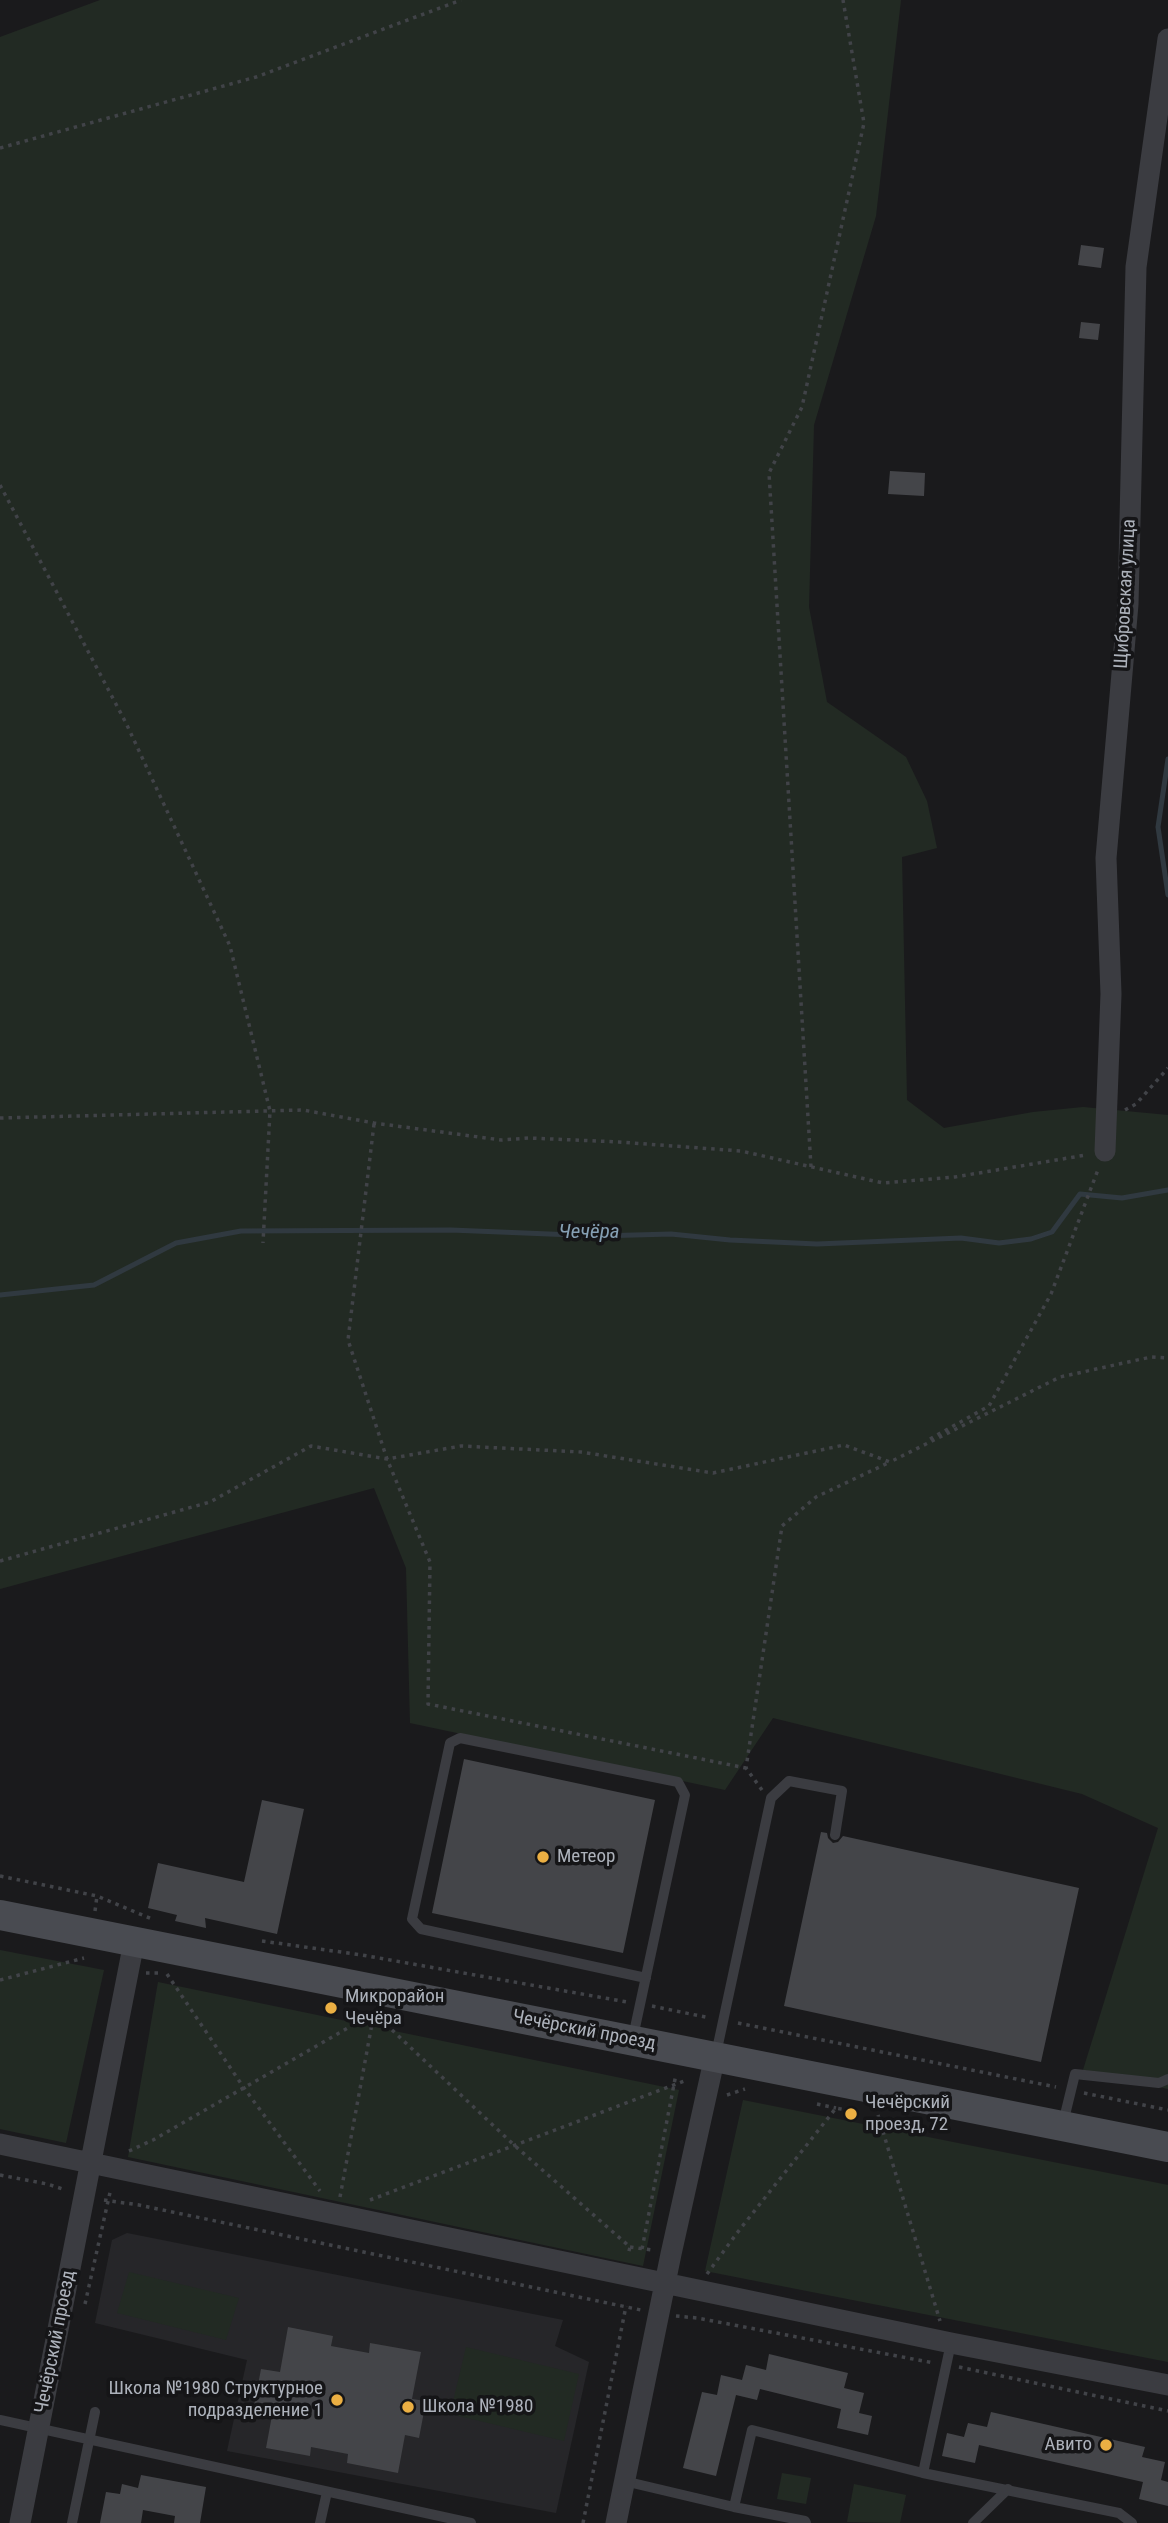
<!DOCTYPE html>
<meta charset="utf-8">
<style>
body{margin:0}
canvas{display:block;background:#1a1a1c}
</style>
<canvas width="1168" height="2523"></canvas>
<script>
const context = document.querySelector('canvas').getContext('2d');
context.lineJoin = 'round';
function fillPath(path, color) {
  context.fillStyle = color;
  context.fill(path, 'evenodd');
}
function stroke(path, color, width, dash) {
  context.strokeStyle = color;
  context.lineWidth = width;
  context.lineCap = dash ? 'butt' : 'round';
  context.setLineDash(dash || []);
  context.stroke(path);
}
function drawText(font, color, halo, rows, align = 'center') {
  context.font = font + ' "Roboto Condensed",sans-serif';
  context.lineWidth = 7;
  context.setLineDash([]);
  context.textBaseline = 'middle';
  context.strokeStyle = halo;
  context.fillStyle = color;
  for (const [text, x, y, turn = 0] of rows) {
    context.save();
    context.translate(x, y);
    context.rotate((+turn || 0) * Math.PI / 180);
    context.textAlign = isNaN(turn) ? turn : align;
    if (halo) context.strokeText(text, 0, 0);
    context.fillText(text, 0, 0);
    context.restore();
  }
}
fillPath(new Path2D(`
 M 127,2233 L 563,2320 L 555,2346 L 589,2362 L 556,2513 L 227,2451 L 247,2360 L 95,2323 L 112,2240 Z`), '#262629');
fillPath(new Path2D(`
 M 100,0 L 901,0 L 876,216 L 814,425 L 809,607 L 827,702 L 906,757 L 927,801 L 937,848 L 902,857 L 907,1100 L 944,1128 L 1033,1112 L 1083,1107 L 1168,1115 L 1168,2089 L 1083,2070 L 1158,1828 L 1082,1794 L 773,1718 L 725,1790 L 410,1723 L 406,1568 L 374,1488 L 0,1589 L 0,37 Z
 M 0,1950 L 104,1970 L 66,2143 L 0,2129 Z
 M 158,1982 L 679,2090 L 643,2266 L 128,2157 Z
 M 743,2100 L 1168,2185 L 1168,2362 L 705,2271 Z
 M 129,2272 L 239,2298 L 226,2340 L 117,2313 Z
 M 466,2347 L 579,2374 L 564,2441 L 450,2414 Z
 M 782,2473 L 811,2478 L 806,2504 L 777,2499 Z
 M 854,2484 L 906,2495 L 900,2523 L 847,2522 Z`), '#222a23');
stroke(new Path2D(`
 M 1168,759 L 1158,827 L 1168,895
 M 0,1295 L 94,1285 L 176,1243 L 241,1231 L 451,1230 L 598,1236 L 671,1234 L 730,1240 L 817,1244 L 961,1238 L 999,1243 L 1031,1239 L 1052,1232 L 1080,1194 L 1122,1198 L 1168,1190`), '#303940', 5);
fillPath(new Path2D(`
 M 1081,245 L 1104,248 L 1101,268 L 1078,265 Z
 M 1081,322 L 1100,324 L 1098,340 L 1079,338 Z
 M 890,471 L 925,473 L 924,496 L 888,494 Z
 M 464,1759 L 655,1800 L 623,1953 L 432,1913 Z
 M 262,1800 L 304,1809 L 277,1934 L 205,1918 L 206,1928 L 175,1921 L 177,1915 L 148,1908 L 158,1863 L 244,1882 Z
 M 821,1832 L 827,1833 L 828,1838 L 833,1843 L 838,1842 L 843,1836 L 1079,1888 L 1041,2062 L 784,2006 Z
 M 288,2327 L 333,2336 L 331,2346 L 369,2353 L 370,2343 L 421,2352 L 412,2399 L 426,2401 L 419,2438 L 405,2435 L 398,2473 L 347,2463 L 348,2454 L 311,2447 L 310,2456 L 266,2448 L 273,2410 L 254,2406 L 261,2369 L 280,2372 Z
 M 769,2354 L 848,2373 L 844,2388 L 864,2393 L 859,2413 L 872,2416 L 868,2435 L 837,2428 L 841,2409 L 760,2389 L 757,2400 L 736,2395 L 716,2476 L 683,2468 L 702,2392 L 717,2395 L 721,2375 L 742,2380 L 746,2365 L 766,2370 Z
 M 991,2412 L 1145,2447 L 1142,2457 L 1165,2462 L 1161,2480 L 1168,2482 L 1168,2506 L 1139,2499 L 1143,2482 L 979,2445 L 975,2463 L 942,2456 L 947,2433 L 964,2437 L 968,2423 L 987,2427 Z
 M 141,2475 L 206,2487 L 200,2523 L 174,2523 L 175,2516 L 143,2510 L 141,2523 L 100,2523 L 106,2492 L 120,2494 L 122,2484 L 138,2488 Z`), '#444549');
stroke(new Path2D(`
 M 0,148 L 256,77 L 461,0
 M 0,485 L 126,723 L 230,946 L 270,1111 L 263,1243
 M 1125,1110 L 1136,1104 L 1168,1068
 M 0,1118 L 303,1110 L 374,1123 L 501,1140 L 529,1138 L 619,1142 L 741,1151 L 883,1183 L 955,1177 L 1086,1155
 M 374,1124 L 348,1340 L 387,1459 L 430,1562 L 428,1704 L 746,1768
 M 811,1167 L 769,473 L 802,407 L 864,123 L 843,0
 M 930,1439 L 989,1406 L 1051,1294 L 1099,1167
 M 0,1561 L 210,1502 L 311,1446 L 387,1459 L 461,1446 L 581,1452 L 713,1473 L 844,1445 L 890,1462 L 1060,1377 L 1151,1357 L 1168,1358
 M 762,1790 L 746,1768 L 782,1526 L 816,1497 L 890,1462
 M 0,1876 L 97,1896 L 152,1919
 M 95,1911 L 97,1896
 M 262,1941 L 362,1955 L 627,2002
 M 146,1973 L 162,1973
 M 167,1974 L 244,2088 L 320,2191
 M 0,1980 L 84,1958
 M 652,2006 L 710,2018
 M 738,2023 L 1056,2087
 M 1084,2093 L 1168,2110
 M 727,2095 L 745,2089
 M 817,2104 L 836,2108
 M 878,2115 L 940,2321
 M 129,2151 L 153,2140 L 374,2013 L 514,2145 L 630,2247 L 628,2255
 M 0,2175 L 47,2184 L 66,2190
 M 340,2197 L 374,2013
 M 104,2200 L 139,2205 L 641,2310
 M 370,2200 L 687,2080
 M 630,2247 L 652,2250
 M 642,2249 L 676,2074
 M 707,2274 L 737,2233 L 836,2108 L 846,2110
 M 85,2304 L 111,2188
 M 676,2316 L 697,2318 L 934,2363
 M 959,2367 L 1168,2411
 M 583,2523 L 626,2306`), '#414348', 3.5, [3.5, 5]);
stroke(new Path2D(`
 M 633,2037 L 685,1795 L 678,1782 L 460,1738 L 450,1743 L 412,1919 L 421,1929 L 646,1978
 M 716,2054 L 771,1798 L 789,1781 L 842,1791 L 835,1835
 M 1063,2123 L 1075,2074 L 1159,2083 L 1168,2079
 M 0,2420 L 471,2523
 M 923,2473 L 951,2343
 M 624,2481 L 734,2507 L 752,2430 L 923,2473 L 1119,2513 L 1132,2523
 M 734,2507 L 805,2521 L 806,2523
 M 72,2523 L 95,2412
 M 320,2523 L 327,2492
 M 973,2523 L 1008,2489`), '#3b3c41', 10);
stroke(new Path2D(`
 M 1105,1151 L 1111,994 L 1106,858 L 1128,604 L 1136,267 L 1168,39
 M 0,2144 L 951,2343 L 1168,2385
 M 20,2523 L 134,1942
 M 616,2523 L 671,2254 L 715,2056`), '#3b3c41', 21);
stroke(new Path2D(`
 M 0,1915 L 1168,2147`), '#494b51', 30);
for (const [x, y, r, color] of [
 [543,1857,7,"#ebaf43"],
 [331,2008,7,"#ebaf43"],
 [851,2114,7,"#ebaf43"],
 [337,2400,7,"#ebaf43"],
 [408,2407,7,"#ebaf43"],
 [1106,2445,7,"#ebaf43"]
]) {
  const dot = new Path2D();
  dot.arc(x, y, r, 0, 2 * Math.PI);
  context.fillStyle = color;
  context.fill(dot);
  stroke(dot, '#151517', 2.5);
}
drawText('19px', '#adb2bb', '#151517', [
 ["Щибровская улица",1126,594,-87],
 ["Чечёрский проезд",584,2031,11],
 ["Чечёрский проезд",56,2342,-79]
]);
drawText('19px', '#adb2bb', '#151517', [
 ["Метеор",557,1857],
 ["Микрорайон",345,1997],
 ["Чечёра",345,2019],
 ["Чечёрский",865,2103],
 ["проезд, 72",865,2125],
 ["Школа №1980 Структурное",323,2389,"right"],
 ["подразделение 1",323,2411,"right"],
 ["Школа №1980",422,2407],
 ["Авито",1092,2445,"right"]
], 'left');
drawText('italic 21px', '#86a0b4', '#151517', [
 ["Чечёра",589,1233]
]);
</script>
